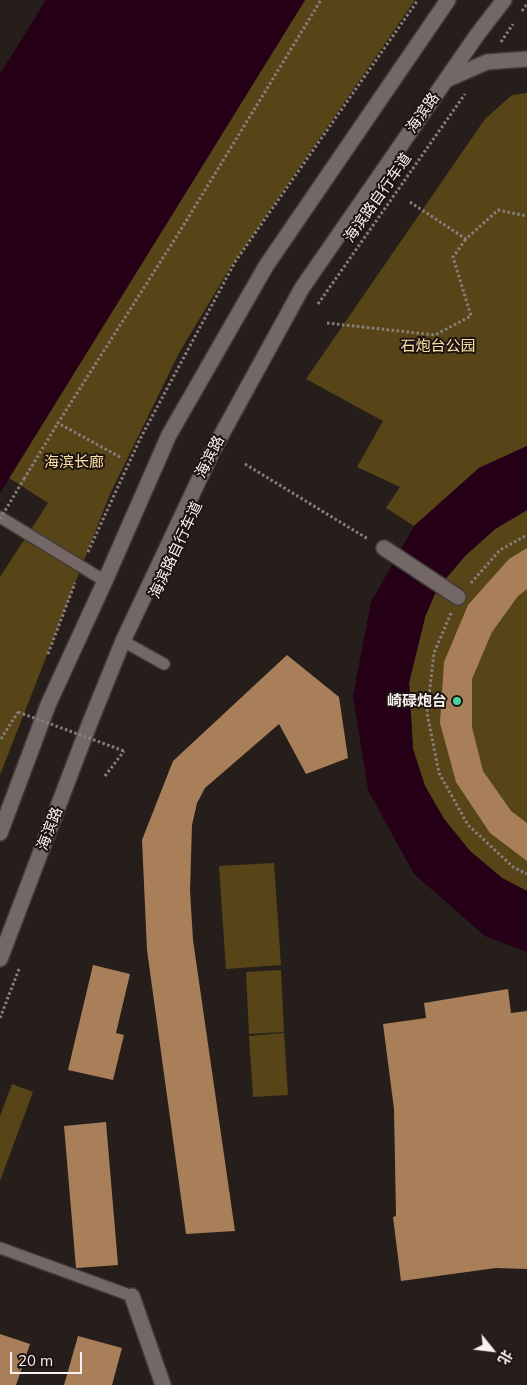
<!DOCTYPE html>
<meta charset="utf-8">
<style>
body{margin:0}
#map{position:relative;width:527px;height:1385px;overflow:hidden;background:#261e1b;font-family:Mulish,"Noto Sans SC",sans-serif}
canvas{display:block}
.north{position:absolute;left:467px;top:1325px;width:50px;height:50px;-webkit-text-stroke:4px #1d1412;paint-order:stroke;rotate:119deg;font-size:14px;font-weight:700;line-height:20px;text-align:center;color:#f9f2f0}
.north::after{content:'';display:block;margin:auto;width:18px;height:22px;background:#f9f2f0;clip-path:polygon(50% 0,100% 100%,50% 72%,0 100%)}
.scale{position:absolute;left:10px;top:1352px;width:72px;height:22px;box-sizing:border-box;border:2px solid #f9f2f0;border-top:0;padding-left:6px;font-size:15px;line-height:18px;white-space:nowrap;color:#f9f2f0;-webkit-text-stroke:4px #1d1412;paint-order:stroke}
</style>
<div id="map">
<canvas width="527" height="1385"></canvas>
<div class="north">北</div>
<div class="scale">20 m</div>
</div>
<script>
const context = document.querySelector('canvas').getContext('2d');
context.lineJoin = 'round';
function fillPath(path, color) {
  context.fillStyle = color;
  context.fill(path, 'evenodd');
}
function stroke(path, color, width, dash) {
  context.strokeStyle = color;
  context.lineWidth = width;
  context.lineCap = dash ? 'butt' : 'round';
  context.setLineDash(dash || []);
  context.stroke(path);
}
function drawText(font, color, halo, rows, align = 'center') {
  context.font = font + ' Mulish,"Noto Sans SC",sans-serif';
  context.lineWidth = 4;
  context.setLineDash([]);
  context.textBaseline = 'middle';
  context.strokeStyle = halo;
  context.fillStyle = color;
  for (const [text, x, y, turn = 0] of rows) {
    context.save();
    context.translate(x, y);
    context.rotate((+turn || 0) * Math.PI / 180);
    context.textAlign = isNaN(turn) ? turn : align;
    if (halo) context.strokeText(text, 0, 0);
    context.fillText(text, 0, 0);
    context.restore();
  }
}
fillPath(new Path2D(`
 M 305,0 L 415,0 L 230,268 L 179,353 L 110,494 L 0,775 L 0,577 L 48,503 L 9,478 Z
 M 527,93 L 527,446 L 479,468 L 414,526 L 386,508 L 400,487 L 357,467 L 383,421 L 306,379 L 485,119 L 512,95 Z
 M 527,510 L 527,891 L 502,878 L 470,851 L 444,819 L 425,786 L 413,749 L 409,683 L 425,617 L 437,589 L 465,556 L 495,529 Z
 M 274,863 L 281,965 L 226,969 L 219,866 Z
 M 281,970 L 284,1032 L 249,1034 L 246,972 Z
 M 284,1033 L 288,1095 L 253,1097 L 249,1036 Z
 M 12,1084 L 33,1092 L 0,1181 L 0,1116 Z`), '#574517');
fillPath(new Path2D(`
 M 0,0 L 305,0 L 0,493 Z
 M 527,446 L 527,510 L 495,529 L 465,556 L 437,589 L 425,617 L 409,683 L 413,749 L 425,786 L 444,819 L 470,851 L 502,878 L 527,891 L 527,952 L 485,936 L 414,874 L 368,790 L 353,696 L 371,602 L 414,526 L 479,468 Z`), '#250017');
fillPath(new Path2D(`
 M 0,0 L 46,0 L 0,74 Z`), '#261e1b');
fillPath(new Path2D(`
 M 527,548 L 527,589 L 518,596 L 492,632 L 472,679 L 472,727 L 483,771 L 511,811 L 527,823 L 527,861 L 490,833 L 456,782 L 440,723 L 444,662 L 468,605 L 509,559 Z
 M 287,655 L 339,697 L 348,758 L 306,774 L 279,724 L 205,788 L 197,803 L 192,825 L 190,891 L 193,940 L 235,1231 L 186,1234 L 147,950 L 142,840 L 173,761 Z
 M 93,965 L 130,974 L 116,1033 L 124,1035 L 113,1080 L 68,1070 Z
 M 508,989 L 511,1013 L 527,1011 L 527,1269 L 496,1268 L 401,1281 L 393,1217 L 396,1216 L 394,1109 L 383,1024 L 426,1018 L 424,1003 Z
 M 106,1122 L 118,1265 L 77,1268 L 76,1268 L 64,1126 Z
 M 0,1334 L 30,1344 L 16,1385 L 0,1385 Z
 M 78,1336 L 122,1348 L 112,1385 L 64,1385 Z`), '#a97f59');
const lane = new Path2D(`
 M 0,517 L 105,581
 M 123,641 L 164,664
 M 0,1248 L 132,1296`);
const street = new Path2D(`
 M 384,548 L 458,597
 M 132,1296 L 163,1385`);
const secondary = new Path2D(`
 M 446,80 L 487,62 L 527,59
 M 0,833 L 48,705 L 105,581 L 169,435 L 266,266 L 448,0
 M 0,959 L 89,725 L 123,641 L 212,452 L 302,288 L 477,35 L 504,0`);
stroke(lane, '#423b39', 14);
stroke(street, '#423b39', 18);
stroke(secondary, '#423b39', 18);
stroke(new Path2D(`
 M 522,11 L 527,4
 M 501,42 L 513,24
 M 410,202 L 466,239 L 498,210 L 527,216
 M 318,304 L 465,94
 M 327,323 L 435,335 L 471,316 L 453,257 L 466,239
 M 120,457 L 58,423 L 180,231 L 321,0
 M 245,464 L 368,539
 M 24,479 L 58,423
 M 88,552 L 140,439 L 235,262 L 418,0
 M 471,583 L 500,550 L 527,535
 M 451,613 L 434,653 L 427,713 L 439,773 L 468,825 L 513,867 L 527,874
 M 48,654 L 75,583
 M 1,739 L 18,712
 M 105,776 L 124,751
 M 0,1018 L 19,969`), '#877f7d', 3, [2.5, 2.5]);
stroke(lane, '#736865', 11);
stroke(street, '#736865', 15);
stroke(secondary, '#736865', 15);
stroke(new Path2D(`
 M 0,519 L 24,479
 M 18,712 L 124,751`), '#877f7d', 3, [2.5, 2.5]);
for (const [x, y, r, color] of [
 [457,701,5,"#47d49e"]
]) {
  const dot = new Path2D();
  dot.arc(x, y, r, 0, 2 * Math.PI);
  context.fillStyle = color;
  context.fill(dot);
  stroke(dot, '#1d1412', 2);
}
drawText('15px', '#f9f2f0', '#1d1412', [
 ["海滨路",423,113,-55],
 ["海滨路自行车道",378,198,-55],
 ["海滨路",210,457,-63],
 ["海滨路自行车道",176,550,-65],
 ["海滨路",50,829,-69]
]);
drawText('15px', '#fbe1a3', '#1d1412', [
 ["石炮台公园",438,346],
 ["海滨长廊",74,462]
]);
drawText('bold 15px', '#f9f2f0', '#1d1412', [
 ["崎碌炮台",447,701]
], 'right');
</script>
